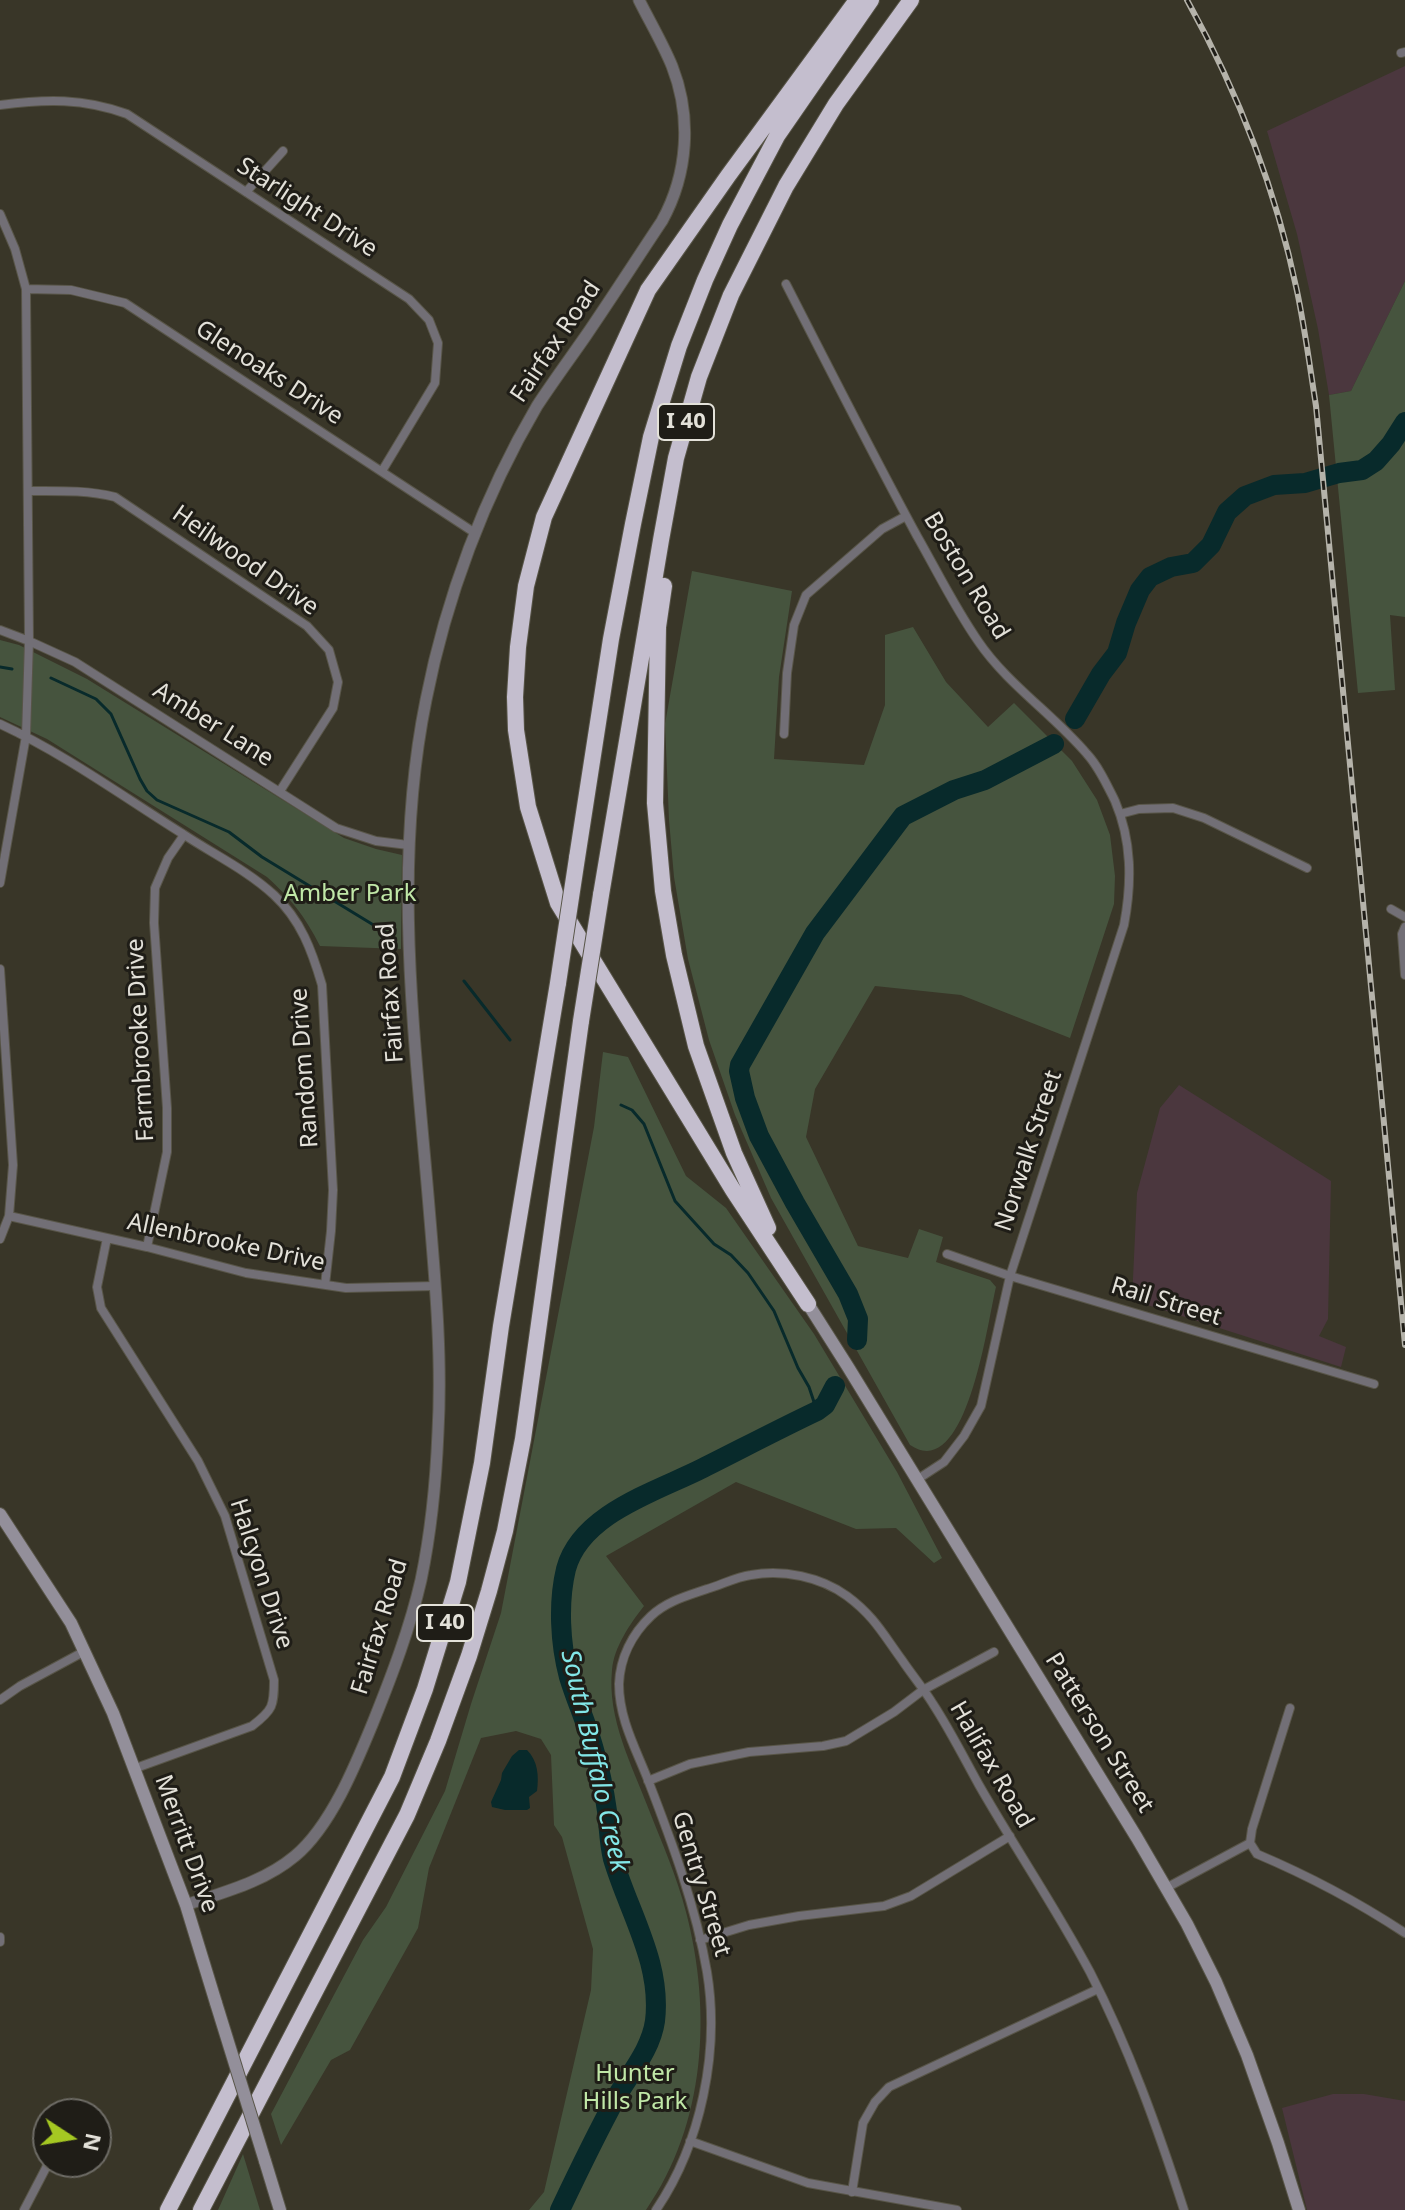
<!DOCTYPE html>
<style>
body{margin:0}
#map{position:relative;width:1405px;height:2210px;overflow:hidden;background:#393628;font-family:"Noto Sans",sans-serif}
canvas{display:block}
.north{position:absolute;left:32px;top:2098px;width:80px;height:80px;box-sizing:border-box;background:#1f1d17;border:2px solid #6d6b65;border-radius:50%;rotate:102deg;font-size:22px;font-weight:700;line-height:32px;text-align:center;color:#e3e1d9}
.north::after{content:'';display:block;margin:auto;width:28px;height:36px;background:#a5c822;clip-path:polygon(50% 0,100% 100%,50% 72%,0 100%)}
</style>
<div id="map">
<canvas width="1405" height="2210"></canvas>
<div class="north">N</div>
</div>
<script>
const context = document.querySelector('canvas').getContext('2d');
context.lineJoin = 'round';
function fillPath(path, color) {
  context.fillStyle = color;
  context.fill(path, 'evenodd');
}
function stroke(path, color, width, dash) {
  context.strokeStyle = color;
  context.lineWidth = width;
  context.lineCap = dash ? 'butt' : 'round';
  context.setLineDash(dash || []);
  context.stroke(path);
}
function drawText(font, color, halo, rows, align = 'center') {
  context.font = font + ' "Noto Sans",sans-serif';
  context.lineWidth = 6;
  context.setLineDash([]);
  context.textBaseline = 'middle';
  context.strokeStyle = halo;
  context.fillStyle = color;
  for (const [text, x, y, turn = 0] of rows) {
    context.save();
    context.translate(x, y);
    context.rotate((+turn || 0) * Math.PI / 180);
    context.textAlign = isNaN(turn) ? turn : align;
    if (halo) context.strokeText(text, 0, 0);
    context.fillText(text, 0, 0);
    context.restore();
  }
}
fillPath(new Path2D(`
 M 1405,66 L 1405,281 L 1351,391 L 1329,395 L 1318,329 L 1297,234 L 1267,131 Z
 M 1179,1085 L 1331,1181 L 1328,1319 L 1319,1336 L 1346,1347 L 1341,1367 L 1132,1300 L 1137,1193 L 1160,1108 Z
 M 1333,2094 L 1364,2094 L 1405,2101 L 1405,2210 L 1307,2210 L 1282,2108 Z`), '#4b373e');
fillPath(new Path2D(`
 M 1405,281 L 1405,617 L 1390,615 L 1395,690 L 1358,693 L 1329,395 L 1351,391 Z
 M 692,571 L 792,591 L 779,677 L 774,759 L 864,765 L 885,705 L 885,635 L 913,627 L 946,682 L 988,727 L 1014,703 L 1072,761 L 1097,800 L 1110,835 L 1115,876 L 1114,904 L 1070,1038 L 961,995 L 875,986 L 815,1089 L 806,1137 L 858,1246 L 908,1258 L 919,1229 L 943,1237 L 936,1262 L 990,1280 L 996,1287 C 988,1320 971,1450 927,1451 C 921,1451 915,1448 910,1445 L 771,1198 L 735,1115 L 709,1040 L 688,959 L 674,877 L 669,820 L 665,724 Z
 M 0,640 L 19,645 L 87,679 L 344,838 L 376,849 L 402,855 L 401,949 L 320,946 C 305,916 291,899 267,877 L 47,739 L 0,717 Z
 M 603,1052 L 628,1057 L 686,1176 L 726,1208 L 814,1334 L 897,1472 L 942,1558 L 934,1563 L 896,1528 L 856,1529 L 736,1482 L 606,1556 L 644,1606 C 630,1624 614,1647 612,1670 C 607,1719 632,1765 649,1810 C 662,1843 677,1877 686,1912 C 712,2011 706,2124 646,2210 L 529,2210 L 544,2192 L 591,1990 L 593,1949 L 562,1837 L 554,1825 L 551,1755 L 541,1739 L 516,1731 L 481,1738 L 429,1868 L 418,1928 L 350,2050 L 331,2060 L 281,2145 L 271,2114 L 363,1940 L 386,1907 L 445,1791 L 471,1704 L 501,1613 L 594,1127 Z
 M 243,2154 L 260,2210 L 218,2210 Z`), '#46543e');
fillPath(new Path2D(`
 M 519,1750 L 527,1750 C 538,1761 539,1776 537,1791 L 529,1797 L 530,1808 L 527,1810 L 505,1810 L 492,1807 L 491,1802 L 501,1780 L 502,1773 L 512,1756 Z`), '#082a2b');
stroke(new Path2D(`
 M 0,667 L 12,669
 M 51,678 L 96,699 L 111,714 L 140,779 L 147,791 L 157,800 L 229,832 L 262,857 L 385,932
 M 464,981 L 510,1040
 M 621,1105 L 632,1110 L 644,1124 L 675,1201 L 714,1244 L 731,1255 L 748,1273 L 774,1311 L 798,1368 L 809,1387 L 817,1411`), '#082a2b', 3);
stroke(new Path2D(`
 M 1075,719 L 1101,674 L 1117,653 L 1126,623 L 1140,590 L 1150,577 L 1171,567 L 1193,563 L 1211,545 L 1227,512 L 1245,496 L 1274,485 L 1305,483 L 1339,473 L 1362,470 L 1376,461 L 1391,444 L 1405,422
 M 857,1340 L 858,1319 L 848,1294 L 795,1203 L 759,1136 L 745,1098 L 739,1071 L 740,1065 L 815,933 L 903,816 L 954,790 L 985,780 L 1054,744
 M 560,2210 C 578,2172 597,2133 617,2096 C 631,2072 651,2049 655,2021 C 662,1963 629,1913 613,1859 C 609,1843 609,1827 607,1811 C 604,1789 599,1766 593,1746 C 586,1722 576,1700 569,1677 C 560,1644 558,1602 566,1569 C 581,1513 658,1491 703,1468 C 741,1449 779,1429 817,1411 L 825,1405 L 835,1386`), '#082a2b', 20);
const minor = new Path2D(`
 M 1401,53 L 1405,52
 M 0,105 C 46,99 83,98 127,114 L 409,299 L 429,320 L 438,343 L 435,383 L 382,471
 M 246,192 L 283,151
 M 0,214 L 15,249 L 26,289 L 29,641 L 26,736 L 0,883
 M 786,284 C 829,368 872,453 917,536 C 937,571 955,608 978,641 C 1007,684 1053,714 1087,754 C 1099,767 1107,785 1115,801 C 1132,841 1132,882 1124,925 L 1010,1276 L 981,1406 L 964,1436 L 944,1462 L 918,1479
 M 26,289 L 71,290 L 125,303 L 475,533
 M 29,491 C 58,491 87,490 115,497 L 307,626 L 329,650 L 338,682 L 333,708 L 280,791
 M 0,630 L 29,641 L 75,662 L 336,828 L 376,841 L 408,845
 M 0,724 C 65,754 122,796 183,834 C 213,854 247,870 274,895 C 301,920 312,951 322,985 L 333,1190 L 331,1231 L 325,1285
 M 784,734 L 787,673 L 794,625 L 806,595 L 882,529 L 906,516
 M 1120,814 L 1139,809 L 1173,808 L 1204,818 L 1307,868
 M 1391,909 L 1405,917
 M 1405,927 L 1402,934 L 1405,975
 M 0,969 L 13,1165 L 9,1216 L 0,1239
 M 9,1216 L 147,1247 L 246,1273 L 346,1288 L 436,1286
 M 107,1238 L 97,1287 L 101,1308 L 198,1461 L 225,1516 L 274,1680 C 274,1706 273,1710 252,1726 L 136,1768
 M 147,1247 L 167,1152 L 167,1108 L 154,923 L 155,888 L 168,858 L 184,835
 M 947,1254 L 1010,1276 L 1374,1384
 M 0,1700 L 20,1686 L 85,1651
 M 1290,1708 L 1252,1829 L 1250,1843 L 1257,1854 C 1309,1876 1358,1902 1405,1933
 M 648,1781 L 690,1764 L 749,1752 L 823,1746 L 846,1741 L 894,1712 L 923,1690 L 994,1652
 M 1166,1888 L 1250,1843
 M 0,1937 L 0,1942
 M 700,1940 L 749,1925 L 799,1916 L 884,1906 L 911,1896 L 1010,1836
 M 690,2141 L 808,2183 L 957,2210
 M 852,2192 L 863,2123 L 875,2102 L 889,2087 L 1098,1989
 M 24,2210 L 49,2162
 M 656,2210 C 701,2144 720,2051 707,1972 C 696,1907 672,1842 648,1780 C 636,1749 619,1719 619,1684 C 620,1658 632,1634 651,1616 C 667,1601 687,1596 707,1589 C 721,1585 736,1577 751,1575 C 783,1569 821,1577 847,1596 C 874,1616 883,1634 902,1660 C 912,1675 924,1689 933,1704 C 950,1730 964,1758 979,1785 C 1015,1848 1056,1908 1090,1972 C 1129,2048 1158,2129 1184,2210`);
const tertiary = new Path2D(`
 M 186,1905 C 224,1892 264,1882 295,1856 C 331,1826 356,1764 374,1720 C 392,1675 410,1628 421,1580 C 431,1532 436,1481 438,1432 C 442,1361 436,1290 430,1219 C 416,1046 391,872 426,700 C 446,598 484,496 537,406 C 552,383 569,360 585,337 C 611,299 636,260 662,221 C 688,174 692,117 672,66 C 663,44 650,22 639,0`);
const secondary = new Path2D(`
 M 808,1304 L 848,1367 L 1137,1838 L 1187,1924 L 1216,1982 L 1247,2055 L 1278,2143 L 1299,2210
 M 0,1514 L 71,1623 L 113,1713 L 186,1905 L 216,2003
 M 265,2161 L 280,2210`);
const motorway = new Path2D(`
 M 664,586 L 658,627 L 655,803 L 663,891 L 674,955 L 696,1046 L 734,1153 L 768,1228
 M 577,858 L 611,639 L 633,524 L 651,437 L 679,346 L 705,280 L 730,225 L 777,136 L 871,0
 M 601,895 L 661,540 L 676,458 L 699,377 L 731,295 L 786,186 L 836,104 L 911,0
 M 808,1304 L 733,1190 L 558,903 L 528,807 L 516,730 L 515,697 L 518,647 L 526,586 L 544,517 L 648,290 L 728,176 L 857,0
 M 168,2210 L 392,1777 L 425,1689 L 458,1582 L 482,1463 L 501,1326 L 558,983
 M 201,2210 L 407,1815 L 438,1741 L 469,1656 L 489,1591 L 505,1531 L 523,1439 L 581,1021`);
stroke(minor, '#585548', 10);
stroke(tertiary, '#585548', 13);
stroke(secondary, '#585548', 14);
stroke(motorway, '#585548', 18);
stroke(minor, '#726f76', 8);
stroke(tertiary, '#726f76', 11);
stroke(secondary, '#938f9a', 12);
stroke(motorway, '#c4bece', 16);
const rail = new Path2D(`
 M 1187,0 C 1237,90 1276,190 1297,291 C 1305,329 1310,368 1316,406 L 1405,1345`);
stroke(rail, '#b5b3aa', 6);
stroke(rail, '#1f1d17', 3, [9]);
const secondaryBridge = new Path2D(`
 M 216,2003 L 265,2161`);
const motorwayBridge = new Path2D(`
 M 558,983 L 577,858
 M 581,1021 L 601,895`);
stroke(secondaryBridge, '#585548', 14, []);
stroke(motorwayBridge, '#585548', 18, []);
stroke(secondaryBridge, '#938f9a', 12);
stroke(motorwayBridge, '#c4bece', 16);
for (const [x, y, w] of [
 [686,422,56],
 [445,1623,56]
]) {
  const box = new Path2D();
  box.roundRect(x - w / 2, y - 18, w, 36, 6);
  context.fillStyle = '#1f1d17';
  context.fill(box);
  stroke(box, '#e3e1d9', 2);
}
drawText('bold 22px', '#e3e1d9', null, [
 ["I 40",686,422],
 ["I 40",445,1623]
]);
drawText('24px', '#e3e1d9', '#1f1d17', [
 ["Starlight Drive",307,208,33],
 ["Fairfax Road",556,342,-56],
 ["Glenoaks Drive",269,373,33],
 ["Heilwood Drive",245,561,35],
 ["Boston Road",966,576,59],
 ["Amber Lane",213,725,32],
 ["Fairfax Road",391,993,-94],
 ["Farmbrooke Drive",141,1040,-93],
 ["Random Drive",305,1068,-94],
 ["Norwalk Street",1029,1151,-72],
 ["Allenbrooke Drive",226,1243,12],
 ["Rail Street",1166,1302,17],
 ["Halcyon Drive",261,1574,72],
 ["Fairfax Road",380,1627,-73],
 ["Patterson Street",1099,1733,58],
 ["Halifax Road",991,1765,60],
 ["Merritt Drive",186,1844,70],
 ["Gentry Street",701,1884,73]
]);
drawText('24px', '#c0e7a7', '#1f1d17', [
 ["Amber Park",350,894],
 ["Hunter",635,2074],
 ["Hills Park",635,2102]
]);
drawText('italic 26px', '#82e6e7', '#1f1d17', [
 ["South Buffalo Creek",594,1761,77]
]);
</script>
